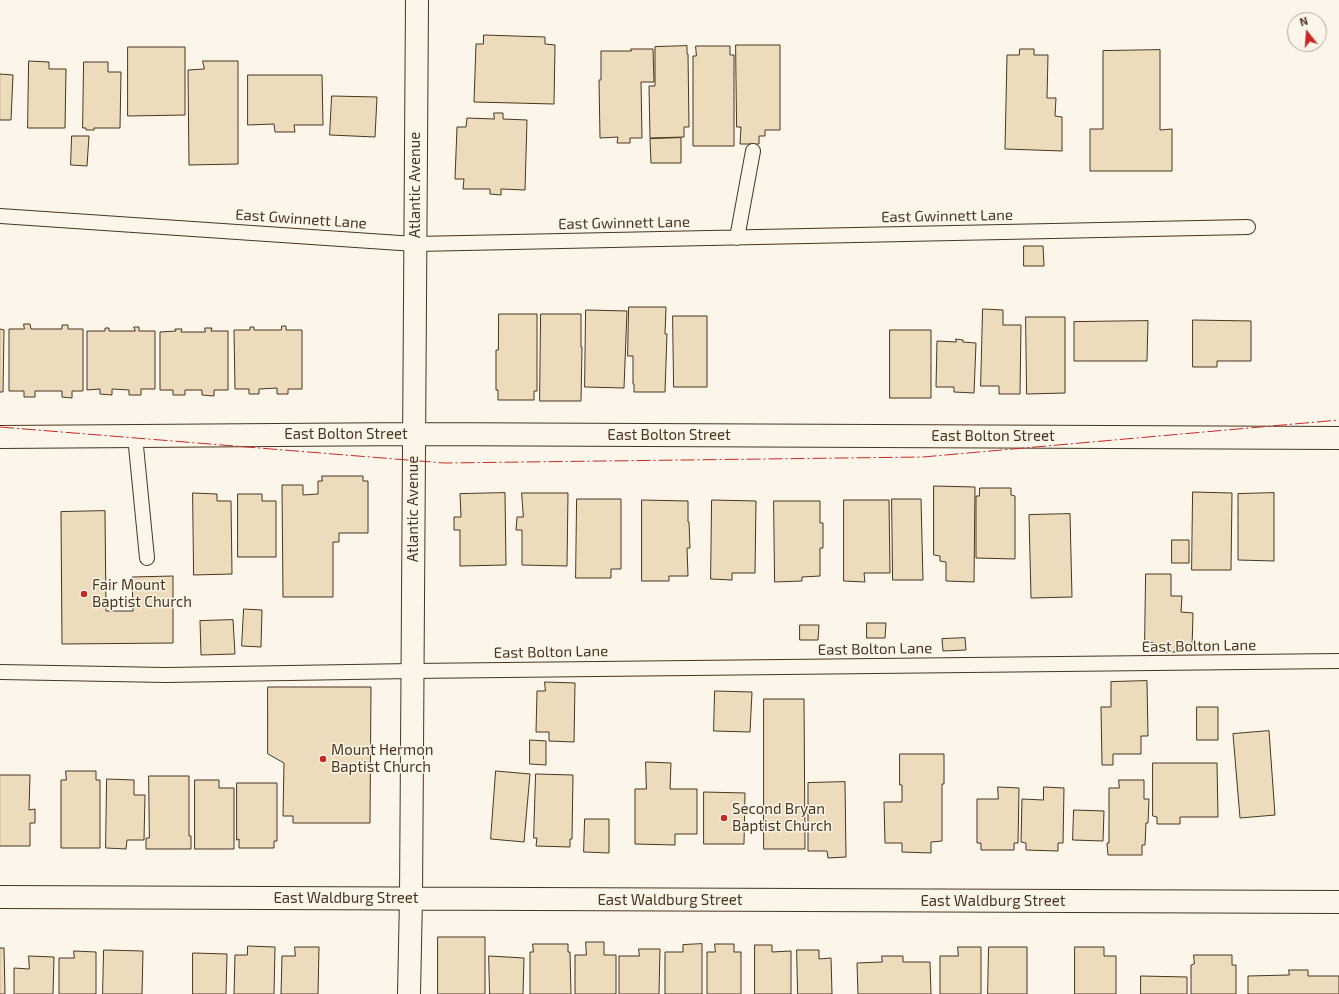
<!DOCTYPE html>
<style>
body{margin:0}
#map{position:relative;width:1339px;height:994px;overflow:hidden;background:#fbf6e9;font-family:"Exo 2",sans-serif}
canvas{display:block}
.north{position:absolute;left:1287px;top:12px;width:40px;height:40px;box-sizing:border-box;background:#fbf6e9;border:1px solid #b4a999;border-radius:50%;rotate:343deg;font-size:11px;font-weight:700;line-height:16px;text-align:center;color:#4a3520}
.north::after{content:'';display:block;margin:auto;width:14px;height:18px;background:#c62828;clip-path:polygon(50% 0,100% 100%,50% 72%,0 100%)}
</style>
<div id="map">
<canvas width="1339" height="994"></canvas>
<div class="north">N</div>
</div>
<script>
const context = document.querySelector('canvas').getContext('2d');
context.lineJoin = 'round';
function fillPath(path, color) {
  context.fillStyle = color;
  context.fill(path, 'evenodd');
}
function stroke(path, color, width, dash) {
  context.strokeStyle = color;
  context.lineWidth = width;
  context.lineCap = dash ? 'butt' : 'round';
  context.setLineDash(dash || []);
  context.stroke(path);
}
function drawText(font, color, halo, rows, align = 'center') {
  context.font = font + ' "Exo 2",sans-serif';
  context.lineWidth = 3;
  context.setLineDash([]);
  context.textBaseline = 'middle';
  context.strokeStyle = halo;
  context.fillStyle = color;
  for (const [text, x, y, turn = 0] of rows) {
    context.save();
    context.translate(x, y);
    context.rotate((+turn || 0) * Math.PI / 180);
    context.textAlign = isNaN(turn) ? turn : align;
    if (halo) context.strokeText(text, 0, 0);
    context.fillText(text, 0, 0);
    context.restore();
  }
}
const building = new Path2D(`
 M 484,35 L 545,37 L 545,44 L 555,45 L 554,104 L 474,102 L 476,44 L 483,44 Z
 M 736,45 L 780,45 L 780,130 L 765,130 L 765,136 L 759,136 L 759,144 L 740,144 L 741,127 L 737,127 Z
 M 687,46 L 687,54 L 688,54 L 689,127 L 684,127 L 684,137 L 650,138 L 649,86 L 655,86 L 655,47 Z
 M 696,46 L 730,46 L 730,55 L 734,55 L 734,146 L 693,146 L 693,56 L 696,56 Z
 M 128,47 L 185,47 L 185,115 L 128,116 Z
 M 631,49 L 653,49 L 654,82 L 641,82 L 642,138 L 630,138 L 630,143 L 617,143 L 618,137 L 600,138 L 599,80 L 601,80 L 601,51 L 631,51 Z
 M 1020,49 L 1034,49 L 1034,55 L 1048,55 L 1047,98 L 1056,98 L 1055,116 L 1062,117 L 1062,151 L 1005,149 L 1007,55 L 1019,55 Z
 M 1160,50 L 1160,130 L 1172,129 L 1172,171 L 1090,171 L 1090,129 L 1103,129 L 1103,51 Z
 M 29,61 L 49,62 L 49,69 L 66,69 L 65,128 L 28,128 Z
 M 203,61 L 238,61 L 238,164 L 189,165 L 188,70 L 204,69 Z
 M 84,62 L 108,62 L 108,72 L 121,72 L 120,128 L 94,128 L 94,130 L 86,130 L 86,128 L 83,128 Z
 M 0,74 L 13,75 L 11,120 L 0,120 Z
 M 248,75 L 322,75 L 323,125 L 294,125 L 295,132 L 275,132 L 274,124 L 248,125 Z
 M 332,96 L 377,97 L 375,137 L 330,135 Z
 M 494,113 L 503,113 L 503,119 L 527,120 L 525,190 L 501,189 L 501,195 L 490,194 L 490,189 L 463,189 L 464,179 L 455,179 L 457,127 L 466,127 L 467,118 L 494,119 Z
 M 72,136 L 89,136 L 87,166 L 71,165 Z
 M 681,138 L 681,163 L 651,163 L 650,139 Z
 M 1024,246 L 1043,246 L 1044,266 L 1024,266 Z
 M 629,307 L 666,307 L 665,334 L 667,334 L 665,392 L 634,392 L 634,384 L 633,384 L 633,356 L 628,356 Z
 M 983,309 L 1003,310 L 1003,325 L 1021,325 L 1020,394 L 999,394 L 999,386 L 981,386 Z
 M 586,310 L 627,311 L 624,388 L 585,387 Z
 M 499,314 L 537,314 L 537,391 L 534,391 L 534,400 L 498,400 L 498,390 L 496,390 L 496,350 L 498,350 Z
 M 541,314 L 581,314 L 581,347 L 582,347 L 581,401 L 540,401 Z
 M 673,316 L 707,316 L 707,387 L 674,387 Z
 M 1026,317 L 1065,317 L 1065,393 L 1027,394 Z
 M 1193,320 L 1251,321 L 1251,361 L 1217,361 L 1217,367 L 1193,367 Z
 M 1148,321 L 1147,361 L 1074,361 L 1074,322 Z
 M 24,324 L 30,324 L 31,329 L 62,329 L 62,325 L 68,325 L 68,329 L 83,329 L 83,391 L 72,391 L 72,398 L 62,397 L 62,391 L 35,391 L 35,397 L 24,397 L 24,391 L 9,391 L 9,329 L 24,329 Z
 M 282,326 L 286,326 L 286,330 L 302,330 L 302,389 L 288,389 L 288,394 L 277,394 L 277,388 L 259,389 L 259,394 L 249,394 L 249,389 L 235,389 L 234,330 L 250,330 L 250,327 L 254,327 L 254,330 L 281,330 Z
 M 134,327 L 139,327 L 139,331 L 155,331 L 155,389 L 141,389 L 141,395 L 129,395 L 129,390 L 112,389 L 112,395 L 100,394 L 100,389 L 87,390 L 87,331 L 105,331 L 105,328 L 109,328 L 109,331 L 135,331 Z
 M 205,328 L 212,328 L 211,331 L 228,331 L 228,390 L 214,390 L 214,396 L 202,395 L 202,390 L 185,390 L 185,395 L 173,395 L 173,390 L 160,390 L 160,332 L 176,331 L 175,329 L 182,329 L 181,332 L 205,332 Z
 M 0,329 L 4,330 L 3,392 L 0,392 Z
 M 890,330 L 931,330 L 931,398 L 890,398 Z
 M 956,339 L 963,340 L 963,342 L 976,343 L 974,393 L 954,392 L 954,387 L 936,387 L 937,341 L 956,342 Z
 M 322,476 L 363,476 L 363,481 L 368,481 L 368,533 L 339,533 L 339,542 L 333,542 L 333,597 L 283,597 L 282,485 L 303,485 L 303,495 L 318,494 L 318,481 L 322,481 Z
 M 934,486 L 975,487 L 974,582 L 946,581 L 946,562 L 940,561 L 940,556 L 934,555 Z
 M 980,488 L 1011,488 L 1011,495 L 1015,496 L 1015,559 L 976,558 L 976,496 L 979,496 Z
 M 1193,492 L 1232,493 L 1231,570 L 1192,570 Z
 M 193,493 L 217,494 L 217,501 L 231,501 L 232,574 L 194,575 Z
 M 505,493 L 506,565 L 460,566 L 460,530 L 454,530 L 454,517 L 461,517 L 460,494 Z
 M 522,493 L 568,493 L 567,566 L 522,565 L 522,530 L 516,530 L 517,517 L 523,517 Z
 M 1274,493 L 1274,561 L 1238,560 L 1238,494 Z
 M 238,494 L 262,494 L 262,501 L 276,501 L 276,557 L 238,557 Z
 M 577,499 L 621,499 L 621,569 L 611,569 L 611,578 L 576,578 Z
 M 892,499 L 921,499 L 923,580 L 893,580 Z
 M 642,500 L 688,501 L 688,522 L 689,522 L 690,548 L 687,548 L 688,576 L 669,576 L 669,581 L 642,581 Z
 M 712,500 L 756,501 L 755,573 L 732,573 L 732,580 L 711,579 Z
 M 844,500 L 889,500 L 890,573 L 864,573 L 865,582 L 844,581 Z
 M 774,501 L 820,501 L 820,523 L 823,523 L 823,548 L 820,548 L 820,576 L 802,577 L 802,581 L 775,582 Z
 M 105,511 L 106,611 L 133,611 L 132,577 L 173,576 L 173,643 L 62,644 L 61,512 Z
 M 1070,514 L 1072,597 L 1031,598 L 1029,515 Z
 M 1172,540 L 1189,540 L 1189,563 L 1172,563 Z
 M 1146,574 L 1171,574 L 1171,596 L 1182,596 L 1181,612 L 1193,613 L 1192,649 L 1179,649 L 1178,652 L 1154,652 L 1154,643 L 1145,642 Z
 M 244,609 L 262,610 L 261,647 L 242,646 Z
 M 233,620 L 235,654 L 201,655 L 200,621 Z
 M 867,623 L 886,623 L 885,638 L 867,638 Z
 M 800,625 L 819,625 L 818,640 L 800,640 Z
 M 965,638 L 966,650 L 943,651 L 942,639 Z
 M 1147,681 L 1148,736 L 1141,736 L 1141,754 L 1113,754 L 1113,765 L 1102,765 L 1101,707 L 1111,707 L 1111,682 Z
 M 545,682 L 575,683 L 574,742 L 549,741 L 549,732 L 536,732 L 537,691 L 545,691 Z
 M 268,687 L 371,687 L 370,823 L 293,823 L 293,816 L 283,816 L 284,763 L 268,754 Z
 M 715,691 L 752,692 L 750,732 L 714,731 Z
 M 764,699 L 804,699 L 805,849 L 764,849 Z
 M 1197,707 L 1218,707 L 1218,740 L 1197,740 Z
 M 1269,731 L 1275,815 L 1240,818 L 1233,734 Z
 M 530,740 L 546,741 L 546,765 L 530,764 Z
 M 900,754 L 944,754 L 944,784 L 942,784 L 942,841 L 931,842 L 931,853 L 902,852 L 902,843 L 885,843 L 884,802 L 902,802 L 902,785 L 900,785 Z
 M 646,762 L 671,763 L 670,789 L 697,789 L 697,834 L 675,834 L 675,845 L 635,844 L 635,789 L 646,789 Z
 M 1153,763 L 1217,763 L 1218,817 L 1180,817 L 1180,824 L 1157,824 L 1157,817 L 1153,816 Z
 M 66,771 L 96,771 L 96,780 L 100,780 L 100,848 L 61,848 L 61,780 L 66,780 Z
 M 496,771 L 530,774 L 524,842 L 491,839 Z
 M 536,774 L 573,775 L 572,839 L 570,839 L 570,847 L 536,846 L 537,838 L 534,838 Z
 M 0,775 L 30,775 L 29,810 L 35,809 L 35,823 L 30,823 L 30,846 L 0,846 Z
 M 149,776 L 189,776 L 189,836 L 191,836 L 191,849 L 146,849 L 146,838 L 149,838 Z
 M 107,779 L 134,780 L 134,795 L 145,795 L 144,840 L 127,840 L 126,849 L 106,848 Z
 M 195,780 L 219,780 L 219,788 L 234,788 L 234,849 L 195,849 Z
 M 1119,780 L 1144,780 L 1144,799 L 1149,799 L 1148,823 L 1146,823 L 1145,845 L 1142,845 L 1142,855 L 1108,855 L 1107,843 L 1109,843 L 1109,788 L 1119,788 Z
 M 845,782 L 846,857 L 828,858 L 827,851 L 808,851 L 808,783 Z
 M 237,783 L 277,783 L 277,841 L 274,841 L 274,848 L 239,848 L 239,839 L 237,840 Z
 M 998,787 L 1019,788 L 1018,843 L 1014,843 L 1014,850 L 981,850 L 981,843 L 977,843 L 977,799 L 998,799 Z
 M 1044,787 L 1064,788 L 1063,843 L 1058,843 L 1058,851 L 1026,850 L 1026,843 L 1021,842 L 1022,799 L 1043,800 Z
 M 704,792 L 745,793 L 744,844 L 704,844 Z
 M 1074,810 L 1104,811 L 1103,841 L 1073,840 Z
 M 585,819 L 609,819 L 609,853 L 584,852 Z
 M 438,937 L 485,937 L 485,994 L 438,994 Z
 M 586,942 L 604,942 L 604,955 L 616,955 L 616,994 L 575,994 L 575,955 L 586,955 Z
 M 533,944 L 568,944 L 568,952 L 570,952 L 571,994 L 530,994 L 530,952 L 533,952 Z
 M 702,944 L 702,994 L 665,994 L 665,952 L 683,952 L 683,945 Z
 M 715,944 L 734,944 L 734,952 L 741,952 L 741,994 L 707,994 L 707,952 L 715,952 Z
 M 755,945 L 772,945 L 772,952 L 791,951 L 791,994 L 755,994 Z
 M 248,946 L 275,947 L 274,994 L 234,994 L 235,955 L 247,955 Z
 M 295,947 L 319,947 L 318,994 L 281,994 L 282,956 L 295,956 Z
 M 958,947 L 981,947 L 981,994 L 940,994 L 940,956 L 958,956 Z
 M 989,947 L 1027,947 L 1027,994 L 988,994 Z
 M 1075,947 L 1104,947 L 1104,956 L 1116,956 L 1116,994 L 1075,994 Z
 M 0,948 L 4,948 L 5,994 L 0,994 Z
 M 639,949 L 660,949 L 659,994 L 619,994 L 619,956 L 639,956 Z
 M 104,950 L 143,951 L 142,994 L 103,994 Z
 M 797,950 L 819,950 L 819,959 L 831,958 L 832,994 L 798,994 Z
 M 74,951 L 96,952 L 96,994 L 59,994 L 59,958 L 74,958 Z
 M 193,953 L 227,954 L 226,994 L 193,994 Z
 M 1194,955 L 1232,955 L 1232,965 L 1236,965 L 1236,994 L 1191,994 L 1191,965 L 1194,964 Z
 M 29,956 L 54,957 L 53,994 L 14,994 L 14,968 L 29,969 Z
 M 489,956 L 524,958 L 523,994 L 490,994 Z
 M 882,956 L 903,956 L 903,962 L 930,962 L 931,994 L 858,994 L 857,963 L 882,962 Z
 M 1289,970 L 1308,970 L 1308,976 L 1339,976 L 1339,994 L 1248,994 L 1248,976 L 1289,975 Z
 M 1141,976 L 1187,977 L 1187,994 L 1141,994 Z`);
fillPath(building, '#ecdcbc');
stroke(building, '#4a3520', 1);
const service = new Path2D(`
 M 0,216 L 415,244 L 1248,227
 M 737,238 L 753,151
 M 135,436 L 147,558
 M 0,672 L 166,675 L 412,671 L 1339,661`);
const minor = new Path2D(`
 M 0,437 L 414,434 L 1339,438
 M 0,897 L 1339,902
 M 409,994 L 411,898 L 417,0`);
stroke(service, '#4a3520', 16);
stroke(minor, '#4a3520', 24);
stroke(service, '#fbf6e9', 14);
stroke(minor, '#fbf6e9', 22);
stroke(new Path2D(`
 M 0,427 L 444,463 L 923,457 L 1339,420`), '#c62828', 1, [14, 3, 2, 3]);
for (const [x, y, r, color] of [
 [84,594,4,"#c62828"],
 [323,759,4,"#c62828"],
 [724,818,4,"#c62828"]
]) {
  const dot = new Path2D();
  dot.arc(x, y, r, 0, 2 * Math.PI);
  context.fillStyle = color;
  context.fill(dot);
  stroke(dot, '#fbf6e9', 1.5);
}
drawText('15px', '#4a3520', '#fbf6e9', [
 ["Atlantic Avenue",415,185,-90],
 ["East Gwinnett Lane",947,216,-1],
 ["East Gwinnett Lane",301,219,4],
 ["East Gwinnett Lane",624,223,-1],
 ["East Bolton Street",346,434],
 ["East Bolton Street",669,435],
 ["East Bolton Street",993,436],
 ["Atlantic Avenue",413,509,-90],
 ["East Bolton Lane",1199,646,-1],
 ["East Bolton Lane",875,649,-1],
 ["East Bolton Lane",551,652,-1],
 ["East Waldburg Street",346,898],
 ["East Waldburg Street",670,900],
 ["East Waldburg Street",993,901]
]);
drawText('15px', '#4a3520', '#fbf6e9', [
 ["Fair Mount",92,585],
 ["Baptist Church",92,602],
 ["Mount Hermon",331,750],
 ["Baptist Church",331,767],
 ["Second Bryan",732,809],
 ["Baptist Church",732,826]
], 'left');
</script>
